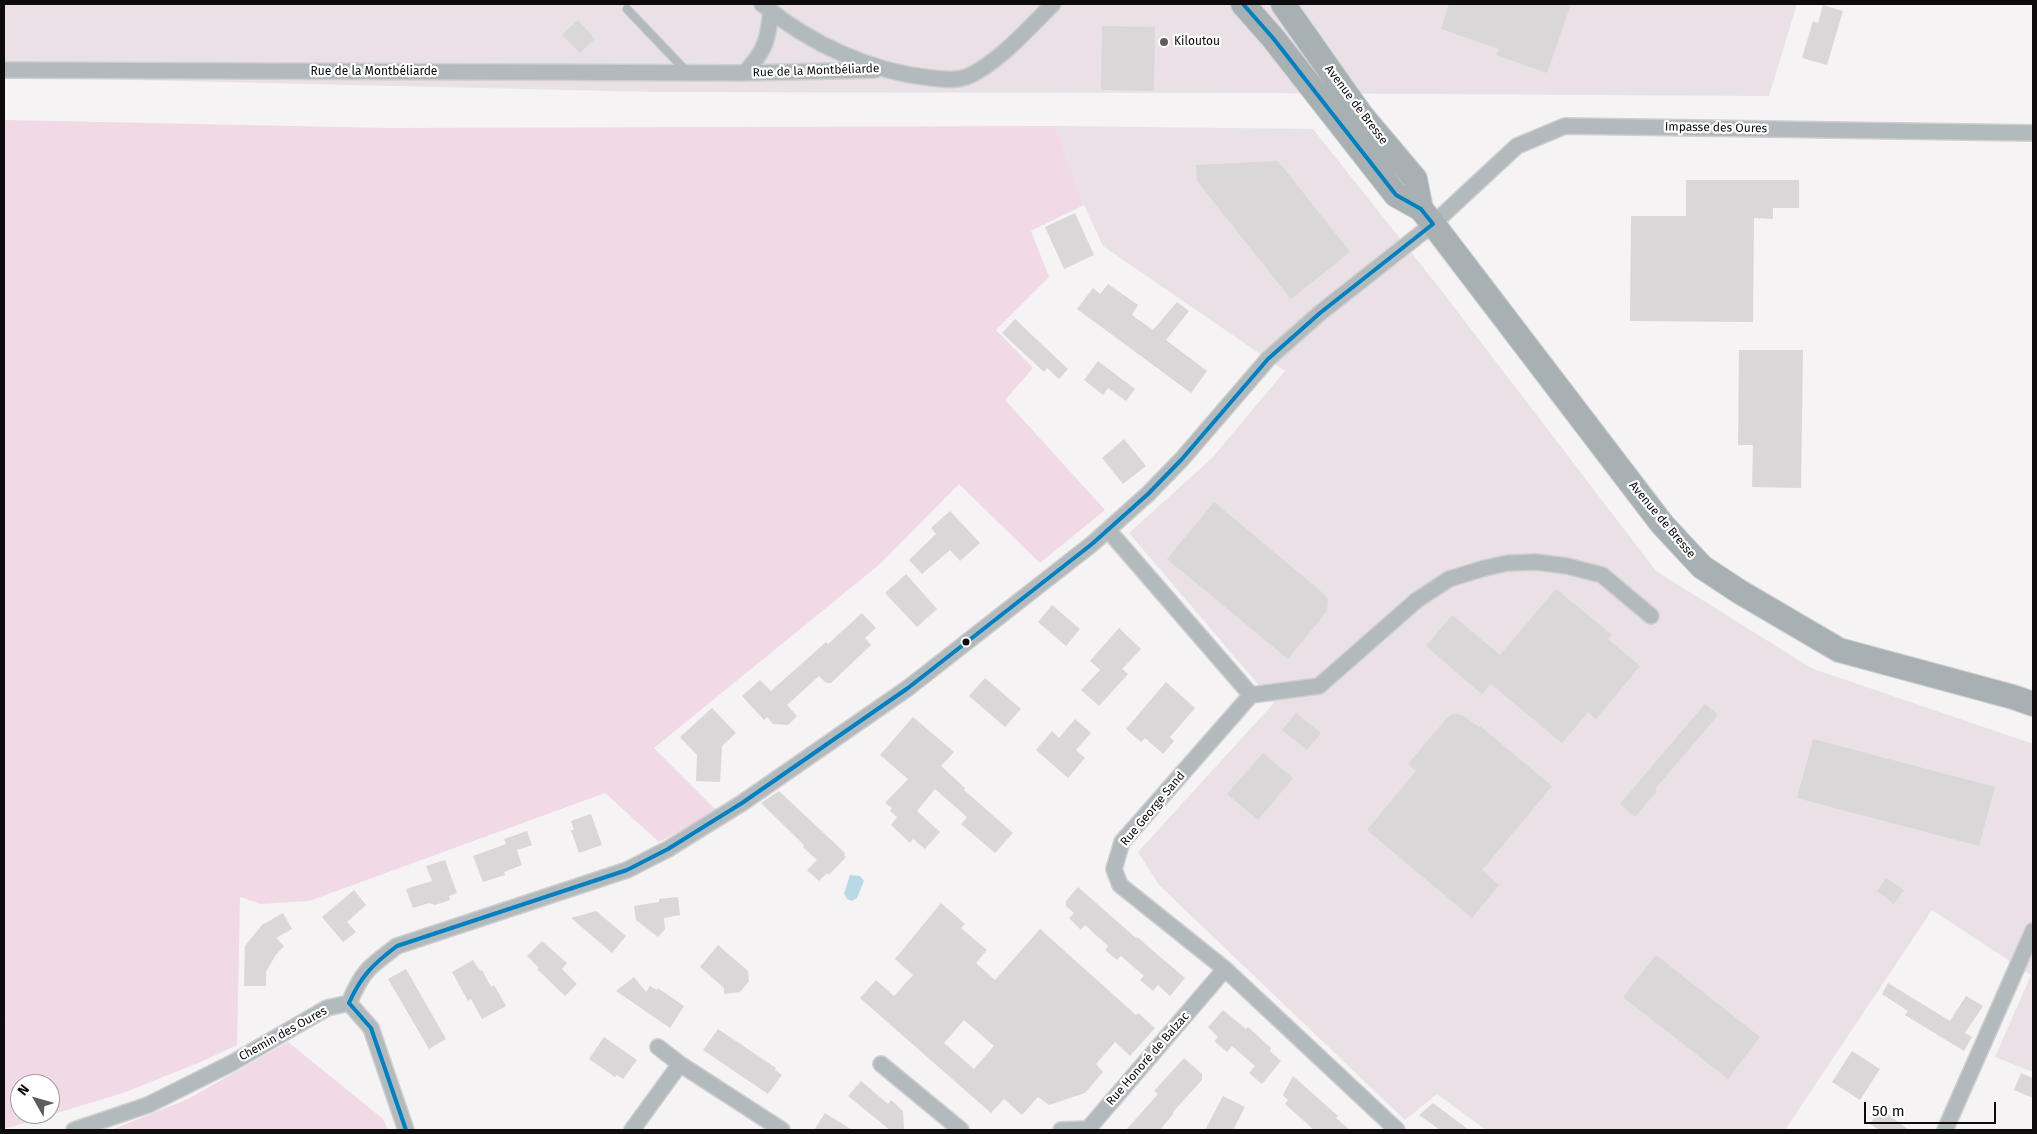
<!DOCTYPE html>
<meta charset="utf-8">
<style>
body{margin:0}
#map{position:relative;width:2037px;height:1134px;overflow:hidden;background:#f5f3f4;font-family:"Fira Sans",sans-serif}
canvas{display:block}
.frame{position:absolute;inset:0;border:5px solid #0d0b0c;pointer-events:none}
.north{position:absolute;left:10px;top:1074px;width:50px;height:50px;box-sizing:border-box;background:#fff;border:1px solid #9e9d9e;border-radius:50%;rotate:308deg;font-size:14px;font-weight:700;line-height:20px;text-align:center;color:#0d0b0c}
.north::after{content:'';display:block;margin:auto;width:18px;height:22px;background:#5e5c5d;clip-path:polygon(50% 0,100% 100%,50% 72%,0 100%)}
.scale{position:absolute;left:1864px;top:1102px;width:132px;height:22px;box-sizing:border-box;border:2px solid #0d0b0c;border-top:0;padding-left:6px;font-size:15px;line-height:18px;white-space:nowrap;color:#0d0b0c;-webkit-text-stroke:4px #fff;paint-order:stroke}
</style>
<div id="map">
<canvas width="2037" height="1134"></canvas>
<div class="frame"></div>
<div class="north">N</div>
<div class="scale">50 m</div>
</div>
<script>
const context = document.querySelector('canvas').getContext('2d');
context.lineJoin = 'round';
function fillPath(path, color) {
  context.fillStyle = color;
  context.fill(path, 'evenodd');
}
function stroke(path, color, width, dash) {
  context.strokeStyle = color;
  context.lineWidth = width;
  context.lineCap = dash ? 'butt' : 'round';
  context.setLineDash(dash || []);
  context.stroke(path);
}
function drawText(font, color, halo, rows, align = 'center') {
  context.font = font + ' "Fira Sans",sans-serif';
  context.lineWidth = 4.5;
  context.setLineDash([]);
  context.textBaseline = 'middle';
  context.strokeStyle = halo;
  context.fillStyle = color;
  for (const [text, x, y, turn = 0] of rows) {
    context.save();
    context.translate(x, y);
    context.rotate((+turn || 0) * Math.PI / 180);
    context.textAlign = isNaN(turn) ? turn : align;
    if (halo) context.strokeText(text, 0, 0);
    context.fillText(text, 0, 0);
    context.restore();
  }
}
fillPath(new Path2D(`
 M 4,4 L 1797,4 L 1769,96 L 1253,93 L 656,92 L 4,77 Z
 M 1055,126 L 1313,129 L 1441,290 L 1656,571 L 1811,668 L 2033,744 L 2033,1072 L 1995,1057 L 2031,975 L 1932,910 L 1785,1130 L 1486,1130 L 1437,1094 L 1405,1120 L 1159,885 L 1138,852 L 1274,703 L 1129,533 L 1212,458 L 1285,371 L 1103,246 L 1084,205 Z`), '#e9e1e5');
fillPath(new Path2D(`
 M 4,120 L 387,128 L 1055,126 L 1084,205 L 1031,231 L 1049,277 L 996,330 L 1033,368 L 1005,400 L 1105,510 L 1040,563 L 959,484 L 880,564 L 654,748 L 717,811 L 659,842 L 605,793 L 309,901 L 261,904 L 240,897 L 237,1045 L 203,1061 L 123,1093 L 4,1129 L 4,1028 L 6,1020 L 4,1019 ZM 20,1084 L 50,1084 L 50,1114 L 20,1114 Z
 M 288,1042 L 383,1119 L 388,1130 L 111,1130 L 188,1099 Z`), '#f1d9e5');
fillPath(new Path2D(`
 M 850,875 L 860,876 L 864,881 L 857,898 L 852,901 L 847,899 L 844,894 Z`), '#b9d9e7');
fillPath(new Path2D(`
 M 1449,4 L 1571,4 L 1547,73 L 1496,55 L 1499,49 L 1441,29 Z
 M 1823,5 L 1843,11 L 1827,65 L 1802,58 L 1813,21 L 1818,23 Z
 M 578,20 L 595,39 L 580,53 L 562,35 Z
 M 1102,26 L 1155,27 L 1154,91 L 1101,90 Z
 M 1278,161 L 1350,252 L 1291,299 L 1197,181 L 1196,165 Z
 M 1686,180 L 1799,180 L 1799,208 L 1773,208 L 1773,219 L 1754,218 L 1753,322 L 1630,321 L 1631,216 L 1686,216 Z
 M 1075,213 L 1094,255 L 1064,269 L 1045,227 Z
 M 1108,284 L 1138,305 L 1132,315 L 1153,330 L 1177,302 L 1189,311 L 1166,340 L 1207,371 L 1191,393 L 1077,309 L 1093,288 L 1100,294 Z
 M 1015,319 L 1068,369 L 1059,379 L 1047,368 L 1044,372 L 1002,333 Z
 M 1739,350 L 1803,350 L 1801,488 L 1752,487 L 1753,445 L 1738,445 Z
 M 1098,361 L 1135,389 L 1126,401 L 1108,388 L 1103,395 L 1084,380 Z
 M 1124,439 L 1146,466 L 1123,484 L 1102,458 Z
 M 1214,502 L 1324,594 L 1328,599 L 1327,611 L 1288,659 L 1167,559 Z
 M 950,511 L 980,543 L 960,561 L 950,550 L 922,574 L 909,560 L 936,534 L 931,528 Z
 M 906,574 L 937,609 L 917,627 L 885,593 Z
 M 1556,589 L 1612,635 L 1608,639 L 1640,666 L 1596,719 L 1588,712 L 1562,743 L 1491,684 L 1482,694 L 1426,646 L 1452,615 L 1500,655 Z
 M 1052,605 L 1080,629 L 1066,646 L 1038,622 Z
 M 862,613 L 876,628 L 865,638 L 871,645 L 831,683 L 826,683 L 819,676 L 787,705 L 797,716 L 788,725 L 773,724 L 767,717 L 764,720 L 742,696 L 760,680 L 771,691 L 826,642 L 828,644 Z
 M 1119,628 L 1141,649 L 1122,669 L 1128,674 L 1099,706 L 1081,690 L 1100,670 L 1090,661 Z
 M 985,678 L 1021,709 L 1005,727 L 969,696 Z
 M 1166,682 L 1195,708 L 1170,737 L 1174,741 L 1163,754 L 1145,738 L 1141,742 L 1126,729 Z
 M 1705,704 L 1718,715 L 1655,789 L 1657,791 L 1635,817 L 1620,804 Z
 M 712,708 L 736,733 L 722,746 L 720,782 L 696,781 L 697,755 L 680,737 Z
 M 1296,713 L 1321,733 L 1307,750 L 1282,730 Z
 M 1454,714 L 1462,715 L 1479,727 L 1480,726 L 1552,786 L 1482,870 L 1499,885 L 1472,918 L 1367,830 L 1416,771 L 1408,764 L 1447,718 Z
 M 913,717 L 954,752 L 941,766 L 965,788 L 964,790 L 1013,833 L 995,853 L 961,824 L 967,817 L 935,789 L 917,811 L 940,832 L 925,849 L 913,839 L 910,843 L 891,825 L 897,817 L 890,811 L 892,808 L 885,803 L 908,779 L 880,755 Z
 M 1075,719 L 1091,733 L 1076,750 L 1085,758 L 1068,778 L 1036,750 L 1052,731 L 1059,738 Z
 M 1813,739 L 1995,787 L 1979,846 L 1797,798 Z
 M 1263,753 L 1293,778 L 1258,820 L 1227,794 Z
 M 779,791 L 845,853 L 844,855 L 846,857 L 829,875 L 827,873 L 819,881 L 807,870 L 817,860 L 803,847 L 804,845 L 761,803 Z
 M 591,814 L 602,845 L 579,853 L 571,830 L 574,830 L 571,821 Z
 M 527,831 L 532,845 L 517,850 L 522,865 L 504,872 L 505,875 L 483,882 L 473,856 L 506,844 L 504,839 Z
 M 445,860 L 457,893 L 449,896 L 450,900 L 435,905 L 429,903 L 413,908 L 406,889 L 432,881 L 426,866 Z
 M 1886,878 L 1904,890 L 1894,904 L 1877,891 Z
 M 1078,887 L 1136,938 L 1137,937 L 1185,978 L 1170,996 L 1158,985 L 1153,991 L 1140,980 L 1144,976 L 1121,956 L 1117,960 L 1105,950 L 1108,946 L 1085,925 L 1081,930 L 1069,918 L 1074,913 L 1066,906 L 1066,901 Z
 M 354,890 L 366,905 L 347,922 L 356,932 L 343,942 L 322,917 Z
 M 678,897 L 680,915 L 664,918 L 665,929 L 658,937 L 636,920 L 634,906 L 659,902 L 659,899 Z
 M 941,903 L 965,924 L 961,928 L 987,950 L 976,963 L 995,980 L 1040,929 L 1136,1015 L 1138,1013 L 1155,1028 L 1130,1056 L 1115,1042 L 1096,1064 L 1103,1072 L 1085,1093 L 1049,1105 L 1038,1097 L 1022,1115 L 1004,1099 L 991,1113 L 860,998 L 876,980 L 894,996 L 913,975 L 895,959 ZM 964,1020 L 994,1046 L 974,1069 L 944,1043 Z
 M 596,911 L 626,936 L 612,953 L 571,918 Z
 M 283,913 L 292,929 L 276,938 L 284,946 L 275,956 L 266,972 L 266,986 L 244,986 L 245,946 L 262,925 Z
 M 542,941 L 567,963 L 562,969 L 577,984 L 565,996 L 537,969 L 539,968 L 527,956 Z
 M 718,945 L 748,971 L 749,981 L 740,992 L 724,994 L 724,988 L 700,967 Z
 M 1656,955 L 1760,1037 L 1728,1079 L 1623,997 Z
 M 473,960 L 480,971 L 482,970 L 491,987 L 494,985 L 506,1006 L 482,1019 L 471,999 L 468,1001 L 452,972 Z
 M 406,969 L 446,1039 L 429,1049 L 388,979 Z
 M 634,977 L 646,992 L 650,986 L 657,990 L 658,988 L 684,1006 L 670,1028 L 616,991 Z
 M 1888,983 L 1950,1021 L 1966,996 L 1983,1006 L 1965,1033 L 1972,1037 L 1964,1051 L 1905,1015 L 1908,1011 L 1882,994 Z
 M 1223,1010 L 1246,1029 L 1248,1027 L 1271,1048 L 1270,1051 L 1281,1061 L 1262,1084 L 1249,1073 L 1255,1066 L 1232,1046 L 1227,1052 L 1214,1041 L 1218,1037 L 1208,1027 Z
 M 718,1029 L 776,1068 L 775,1070 L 782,1075 L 768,1094 L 703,1050 Z
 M 604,1037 L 637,1060 L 623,1079 L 617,1075 L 615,1077 L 589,1059 Z
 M 1852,1051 L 1880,1069 L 1860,1100 L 1832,1082 Z
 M 1184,1058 L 1202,1074 L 1202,1080 L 1173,1112 L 1174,1113 L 1160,1130 L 1126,1130 L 1158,1094 L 1154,1091 Z
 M 2021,1073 L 2033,1078 L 2033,1098 L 2014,1090 Z
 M 1293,1076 L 1338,1116 L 1336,1118 L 1350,1130 L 1314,1130 L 1285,1104 L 1288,1100 L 1283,1095 Z
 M 861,1081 L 888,1104 L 891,1100 L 903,1111 L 904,1130 L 890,1130 L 848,1096 Z
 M 1223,1096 L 1245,1107 L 1233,1130 L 1205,1130 Z
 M 1433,1103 L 1469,1130 L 1440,1130 L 1419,1115 Z
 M 1881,1109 L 1909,1130 L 1879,1130 L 1870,1124 Z
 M 825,1113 L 852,1130 L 814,1130 Z`), '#d9d7d8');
const lane = new Path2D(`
 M 627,9 L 687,72`);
const street = new Path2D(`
 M 762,4 C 809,43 870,72 932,78 C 943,79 955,81 966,77 C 995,66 1031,26 1053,4
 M 771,11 C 768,40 765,52 744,73 L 875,70
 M 4,70 L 744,73
 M 1108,530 L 1251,695 L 1122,842 L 1114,869 L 1120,885 L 1225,969 L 1397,1130
 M 1251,695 L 1319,686 L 1417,600 L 1449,579 L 1485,568 L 1508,563 L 1536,562 L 1567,566 L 1602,575 L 1651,616
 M 349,1003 C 363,970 369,967 397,946 L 627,870 L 668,849 L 742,803 L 908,688 L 1092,544 L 1148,494 L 1182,459 L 1268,359 L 1320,313 L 1433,224 L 1517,146 L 1565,126 L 2033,133
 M 349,1003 L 371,1028 L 406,1130
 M 658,1047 L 680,1064
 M 881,1064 L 961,1130
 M 74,1130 L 148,1105 L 232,1063 L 327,1008 L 349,1003
 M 632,1130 L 680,1064 L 782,1130
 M 1061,1130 L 1088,1129 L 1225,969
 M 1945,1130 L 2033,931`);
const primary = new Path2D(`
 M 1243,4 L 1273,38 L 1396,195 L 1421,209 L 1433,224 L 1662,524 L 1702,567 L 1740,592 L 1839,650 L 2013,697 L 2033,704
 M 1283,4 L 1361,115 L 1415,179 L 1421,209`);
stroke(lane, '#d0cecf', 10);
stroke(street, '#d0cecf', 18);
stroke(primary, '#d0cecf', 26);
stroke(lane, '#b2babe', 8);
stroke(street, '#b2babe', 15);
stroke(primary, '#a7b1b4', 24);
stroke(new Path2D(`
 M 1243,4 L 1273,38 L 1396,195 L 1421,209 L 1433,224
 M 349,1003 C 361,976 373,964 397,946 L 627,870 L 668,849 L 742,803 L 908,688 L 1092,544 L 1148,494 L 1182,459 L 1268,359 L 1320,313 L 1433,224
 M 349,1003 L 371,1028 L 406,1130`), '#0080c0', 4);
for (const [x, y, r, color] of [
 [1164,42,5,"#5e5c5d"],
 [966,642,4.5,"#0d0b0c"]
]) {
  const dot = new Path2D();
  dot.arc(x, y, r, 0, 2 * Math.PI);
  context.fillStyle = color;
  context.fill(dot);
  stroke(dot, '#fff', 2);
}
drawText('12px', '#0d0b0c', '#fff', [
 ["Kiloutou",1174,42]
], 'left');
drawText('12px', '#0d0b0c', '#fff', [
 ["Rue de la Montbéliarde",816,71,-2],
 ["Rue de la Montbéliarde",374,72],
 ["Avenue de Bresse",1356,105,53],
 ["Impasse des Oures",1716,128,1],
 ["Avenue de Bresse",1662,520,50],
 ["Rue George Sand",1153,809,-50],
 ["Chemin des Oures",283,1034,-29],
 ["Rue Honoré de Balzac",1148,1059,-49]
]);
</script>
